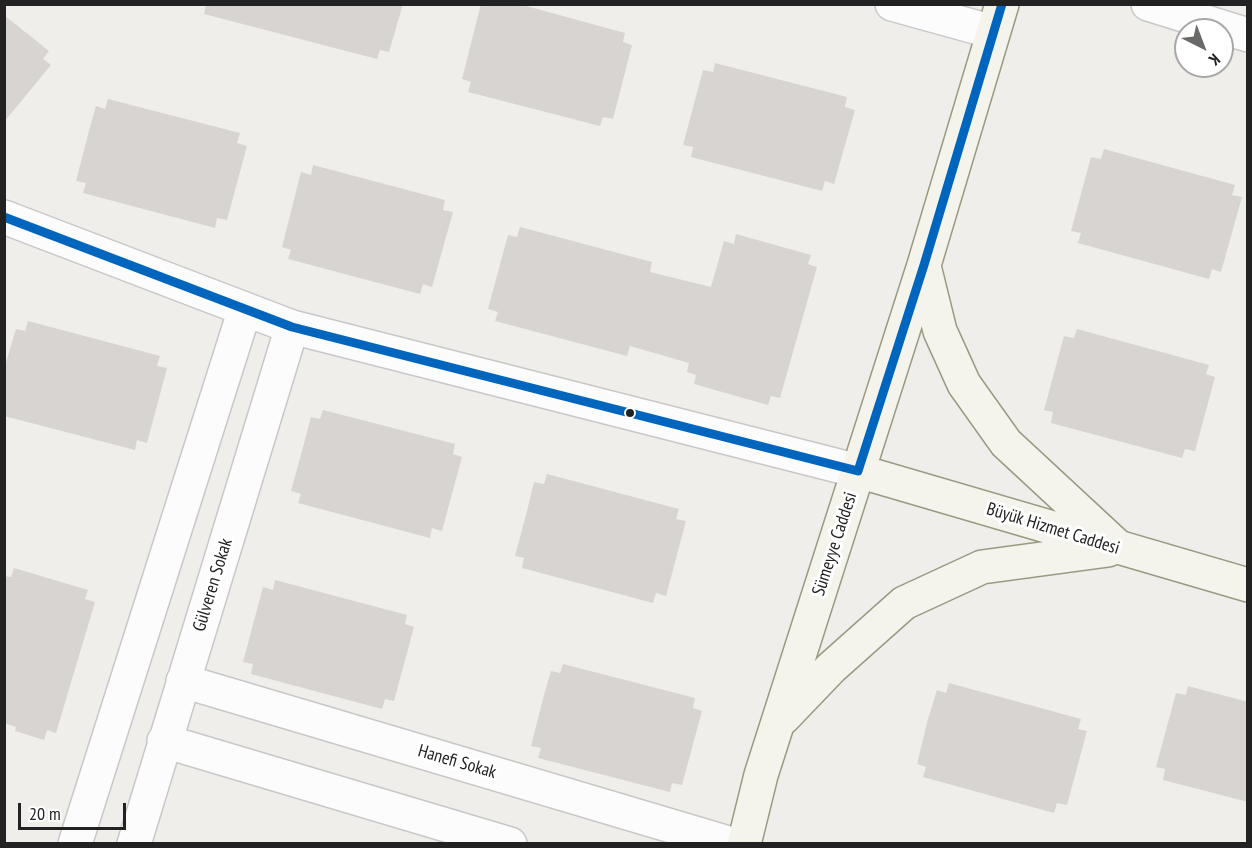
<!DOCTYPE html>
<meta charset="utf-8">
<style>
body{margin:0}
#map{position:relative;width:1252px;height:848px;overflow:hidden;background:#f0eeeb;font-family:"PT Sans Narrow",sans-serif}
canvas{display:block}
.frame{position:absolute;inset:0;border:6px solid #222;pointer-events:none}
.north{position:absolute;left:1174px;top:18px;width:60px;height:60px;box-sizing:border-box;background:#fff;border:2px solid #a7a7a7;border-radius:50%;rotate:138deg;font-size:16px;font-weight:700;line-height:24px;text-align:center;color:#222}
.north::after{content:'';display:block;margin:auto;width:21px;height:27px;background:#6a6968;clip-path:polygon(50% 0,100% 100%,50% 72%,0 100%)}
.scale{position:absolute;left:18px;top:803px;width:108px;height:27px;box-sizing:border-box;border:3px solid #222;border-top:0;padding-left:8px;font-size:18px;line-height:21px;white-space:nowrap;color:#222;-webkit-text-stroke:4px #fff;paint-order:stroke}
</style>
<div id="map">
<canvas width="1252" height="848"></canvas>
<div class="frame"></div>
<div class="north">K</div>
<div class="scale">20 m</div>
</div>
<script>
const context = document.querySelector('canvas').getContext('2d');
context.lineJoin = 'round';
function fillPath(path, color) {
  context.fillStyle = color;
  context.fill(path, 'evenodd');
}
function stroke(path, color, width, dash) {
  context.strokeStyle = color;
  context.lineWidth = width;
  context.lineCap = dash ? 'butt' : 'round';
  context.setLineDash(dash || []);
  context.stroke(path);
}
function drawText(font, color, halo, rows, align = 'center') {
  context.font = font + ' "PT Sans Narrow",sans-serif';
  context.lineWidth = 6;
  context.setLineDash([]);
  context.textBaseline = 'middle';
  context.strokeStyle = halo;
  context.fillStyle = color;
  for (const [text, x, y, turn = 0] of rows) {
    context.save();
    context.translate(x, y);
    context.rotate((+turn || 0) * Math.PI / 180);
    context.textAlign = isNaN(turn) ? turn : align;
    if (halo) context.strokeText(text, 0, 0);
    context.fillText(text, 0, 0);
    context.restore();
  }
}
fillPath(new Path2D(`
 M 206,4 L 403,4 L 389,52 L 380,50 L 377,59 L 204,14 Z
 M 481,4 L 519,4 L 625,33 L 623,42 L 632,45 L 613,119 L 603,117 L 600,126 L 468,92 L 471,82 L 462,79 Z
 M 4,15 L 49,51 L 43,59 L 51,65 L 4,122 Z
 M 715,63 L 847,97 L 845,107 L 855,110 L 834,184 L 825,181 L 822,191 L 691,157 L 693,147 L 683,145 L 703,70 L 713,72 Z
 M 108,99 L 240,133 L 237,143 L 247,146 L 227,220 L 217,218 L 215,228 L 83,193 L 86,183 L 76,181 L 89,131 L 96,106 L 105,109 Z
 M 1104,149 L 1235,185 L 1232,195 L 1242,197 L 1221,272 L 1212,269 L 1209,279 L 1078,243 L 1081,233 L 1071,231 L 1091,157 L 1101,159 Z
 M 313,165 L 445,200 L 443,210 L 453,212 L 432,287 L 423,284 L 420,294 L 288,259 L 291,250 L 282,247 L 301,172 L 311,175 Z
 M 520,227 L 652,262 L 650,272 L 711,287 L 724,241 L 734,244 L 736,234 L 811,255 L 808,264 L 817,267 L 780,398 L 771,396 L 768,405 L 694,384 L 696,375 L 687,372 L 689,363 L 630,346 L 627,356 L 495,321 L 498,312 L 488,309 L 508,235 L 517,237 Z
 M 28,321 L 160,356 L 157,366 L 167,368 L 147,443 L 137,440 L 135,450 L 4,416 L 4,369 L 16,329 L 25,331 Z
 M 1077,329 L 1209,365 L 1206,374 L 1215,377 L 1195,451 L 1185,449 L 1182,458 L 1051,423 L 1053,412 L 1044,410 L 1064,336 L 1074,338 Z
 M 323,410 L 455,444 L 453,454 L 462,457 L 442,531 L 432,528 L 430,538 L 298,503 L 301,494 L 291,491 L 299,462 L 311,417 L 320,419 Z
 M 547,474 L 679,509 L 676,519 L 686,521 L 666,596 L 656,593 L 653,603 L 522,568 L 524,558 L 515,556 L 527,511 L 534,482 L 544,484 Z
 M 14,568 L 88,590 L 85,599 L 95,602 L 56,733 L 47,730 L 44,740 L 15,731 L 16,727 L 4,723 L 4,576 L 11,577 Z
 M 275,580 L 407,615 L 405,624 L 414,627 L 394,701 L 385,699 L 382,709 L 251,674 L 253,664 L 243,662 L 263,587 L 273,590 Z
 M 563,664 L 695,698 L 693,708 L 702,711 L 682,785 L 672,783 L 670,792 L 538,758 L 541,748 L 531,746 L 544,695 L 551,671 L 560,673 Z
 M 949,683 L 1081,719 L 1078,729 L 1087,731 L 1067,805 L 1057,803 L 1054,813 L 923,777 L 926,767 L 917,764 L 928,719 L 937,690 L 946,693 Z
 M 1188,686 L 1248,702 L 1248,802 L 1163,780 L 1165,769 L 1156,767 L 1176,693 L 1186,695 Z`), '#d7d4d2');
const street = new Path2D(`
 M 892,4 L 993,32
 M 1148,4 L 1248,35
 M 4,217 L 292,327 L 858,471
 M 183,681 L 732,844
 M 164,741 L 510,844
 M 75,844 L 245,309
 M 134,844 L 292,327`);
const secondary = new Path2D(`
 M 924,266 L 940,331 L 964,384 L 1006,443 L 1116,545
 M 858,471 L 1248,585
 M 783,718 L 831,668 L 904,603 L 982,567 L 1108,550
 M 744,844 L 761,775 L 924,265 L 1002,4`);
stroke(street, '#c9c8c7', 36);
stroke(secondary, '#999a82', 36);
stroke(street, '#fdfcfc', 33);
stroke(secondary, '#f4f4ed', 33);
stroke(new Path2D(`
 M 4,217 L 292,327 L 858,471 L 924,265 L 1002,4`), '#0065bd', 9);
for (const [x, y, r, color] of [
 [630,413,5,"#222"]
]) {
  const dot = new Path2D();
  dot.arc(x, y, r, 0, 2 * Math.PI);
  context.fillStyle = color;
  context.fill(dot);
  stroke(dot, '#fff', 2);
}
drawText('18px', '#222', '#fff', [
 ["Büyük Hizmet Caddesi",1053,529,17],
 ["Sümeyye Caddesi",835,544,-72],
 ["Gülveren Sokak",213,585,-73],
 ["Hanefi Sokak",457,762,16]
]);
</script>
